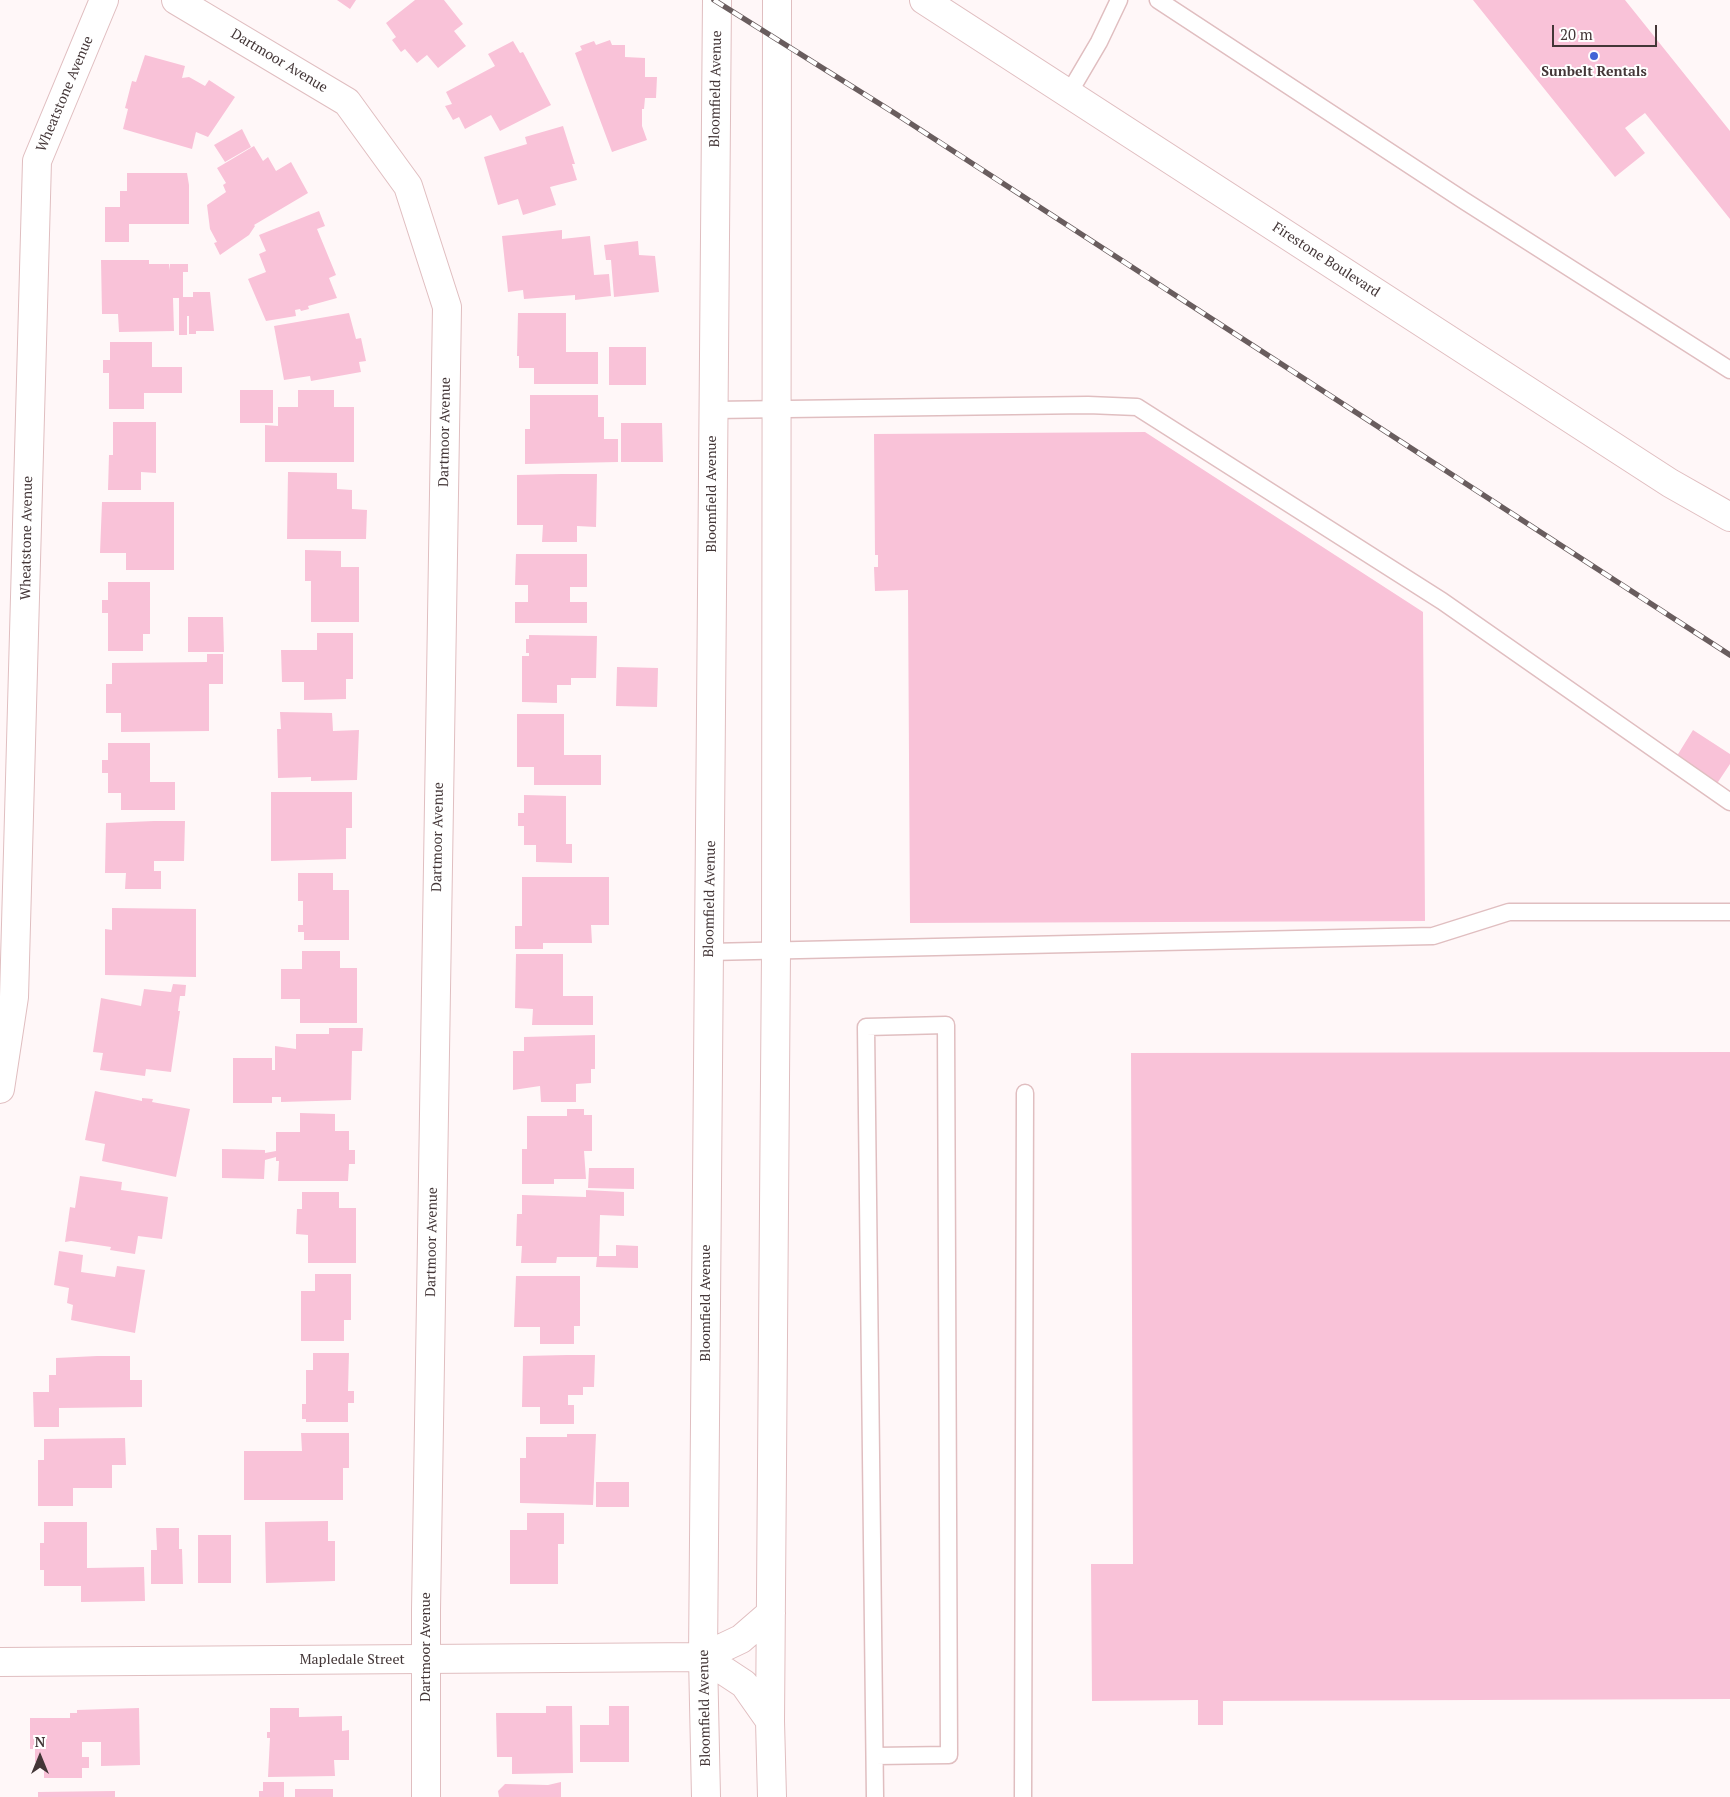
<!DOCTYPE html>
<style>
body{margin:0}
#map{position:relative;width:1730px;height:1797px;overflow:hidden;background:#fff7f8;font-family:"PT Serif",serif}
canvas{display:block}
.north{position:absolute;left:15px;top:1732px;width:50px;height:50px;-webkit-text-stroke:4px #fff;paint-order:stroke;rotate:0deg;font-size:14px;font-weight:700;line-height:20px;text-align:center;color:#433637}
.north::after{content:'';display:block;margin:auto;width:18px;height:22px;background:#433637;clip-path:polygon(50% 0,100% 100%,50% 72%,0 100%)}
.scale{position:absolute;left:1552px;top:25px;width:105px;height:22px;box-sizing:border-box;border:2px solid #433637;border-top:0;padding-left:6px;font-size:15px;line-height:18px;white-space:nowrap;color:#433637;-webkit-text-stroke:4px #fff;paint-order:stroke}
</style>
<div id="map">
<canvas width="1730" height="1797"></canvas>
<div class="north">N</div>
<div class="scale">20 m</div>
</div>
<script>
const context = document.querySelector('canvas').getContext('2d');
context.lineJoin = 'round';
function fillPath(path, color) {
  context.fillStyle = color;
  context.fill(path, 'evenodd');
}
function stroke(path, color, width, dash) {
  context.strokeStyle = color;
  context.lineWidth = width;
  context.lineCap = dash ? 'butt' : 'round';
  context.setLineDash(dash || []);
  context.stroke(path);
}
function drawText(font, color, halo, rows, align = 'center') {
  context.font = font + ' "PT Serif",serif';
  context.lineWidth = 4;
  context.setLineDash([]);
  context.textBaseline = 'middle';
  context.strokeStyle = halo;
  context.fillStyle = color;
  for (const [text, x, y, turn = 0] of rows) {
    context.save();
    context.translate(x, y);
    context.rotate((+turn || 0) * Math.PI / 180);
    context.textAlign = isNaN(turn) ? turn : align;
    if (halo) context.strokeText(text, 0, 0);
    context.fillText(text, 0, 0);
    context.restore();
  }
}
fillPath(new Path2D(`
 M 337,0 L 356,0 L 350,9 Z
 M 415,0 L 444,0 L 463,24 L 454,31 L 466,46 L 438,68 L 427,55 L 417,63 L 405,49 L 401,52 L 392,40 L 396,37 L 386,23 Z
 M 1473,0 L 1625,0 L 1730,131 L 1730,219 L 1645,113 L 1625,128 L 1645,153 L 1615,177 Z
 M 610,40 L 612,45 L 625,45 L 625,57 L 645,58 L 645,77 L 657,77 L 656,98 L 645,98 L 644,109 L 642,109 L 642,126 L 647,140 L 612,152 L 575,53 L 582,50 L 580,46 L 594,41 L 596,45 Z
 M 513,41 L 520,53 L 523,52 L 551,105 L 500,131 L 491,115 L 465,129 L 459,117 L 453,120 L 445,106 L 452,104 L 446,92 L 495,66 L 488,54 Z
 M 145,55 L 185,66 L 182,78 L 189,77 L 205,86 L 209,80 L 235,97 L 208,137 L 196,132 L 192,149 L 123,129 L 128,109 L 125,108 L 132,81 L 136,82 Z
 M 563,126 L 575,164 L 572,164 L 577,180 L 550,187 L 556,205 L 523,215 L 518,199 L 498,205 L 484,157 L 527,144 L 525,137 Z
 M 242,129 L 251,147 L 225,162 L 214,145 Z
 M 254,146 L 263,161 L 268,157 L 276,171 L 291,162 L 308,193 L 254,225 L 255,226 L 249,235 L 220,255 L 214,243 L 217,242 L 210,229 L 207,205 L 226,192 L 223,185 L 226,183 L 217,168 Z
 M 127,173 L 187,173 L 189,185 L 189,224 L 129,224 L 129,242 L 105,242 L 105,207 L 120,207 L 120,191 L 127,191 Z
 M 319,211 L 325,226 L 317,229 L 336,275 L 329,278 L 337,298 L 308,306 L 309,309 L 301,311 L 300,309 L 295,310 L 296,316 L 266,321 L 248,279 L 266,272 L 259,254 L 266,251 L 259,235 Z
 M 562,230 L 562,239 L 590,236 L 594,275 L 609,274 L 611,296 L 575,300 L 575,295 L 524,299 L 523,290 L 508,292 L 502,236 Z
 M 638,241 L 639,255 L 655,256 L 659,292 L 614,297 L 611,260 L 606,260 L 604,245 Z
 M 101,260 L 149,260 L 149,264 L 169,264 L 169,270 L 170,264 L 188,264 L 188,272 L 183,272 L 183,297 L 193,297 L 193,292 L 210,292 L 214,331 L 196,331 L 196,334 L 189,334 L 189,316 L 187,316 L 187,335 L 179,335 L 179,298 L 173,298 L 174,331 L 119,332 L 118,314 L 102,314 Z
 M 349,313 L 356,339 L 361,338 L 366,361 L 359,362 L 361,372 L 311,381 L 310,376 L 284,380 L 274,326 Z
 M 518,313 L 566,313 L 566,352 L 598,352 L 598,384 L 534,384 L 534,368 L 519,368 L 519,356 L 517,356 Z
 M 110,342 L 152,342 L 152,367 L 182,367 L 182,393 L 144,393 L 144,409 L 109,409 L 109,373 L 103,373 L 103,360 L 110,360 Z
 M 609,347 L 646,347 L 646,385 L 609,385 Z
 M 240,390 L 273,390 L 273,423 L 240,423 Z
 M 298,390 L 334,390 L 334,407 L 354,407 L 354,462 L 265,462 L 265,425 L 278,426 L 278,407 L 298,407 Z
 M 530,395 L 598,395 L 598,417 L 604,417 L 604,439 L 618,439 L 618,462 L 525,464 L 525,429 L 530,429 Z
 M 113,422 L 156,422 L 156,473 L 141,472 L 141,490 L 108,490 L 109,455 L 113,455 Z
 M 621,423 L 662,423 L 663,462 L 621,462 Z
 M 1145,432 L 1423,612 L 1425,921 L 910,923 L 908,590 L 875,591 L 874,567 L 878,567 L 878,555 L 875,555 L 874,434 Z
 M 288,472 L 337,473 L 337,489 L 352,490 L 352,509 L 367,510 L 366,539 L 287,539 Z
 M 562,474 L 597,474 L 596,527 L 577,526 L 577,542 L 542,542 L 543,525 L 517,525 L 517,475 Z
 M 102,502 L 174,502 L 174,570 L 126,570 L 126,553 L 100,553 Z
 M 305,550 L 341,551 L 341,567 L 359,567 L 359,622 L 311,622 L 311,581 L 305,581 Z
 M 516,554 L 587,554 L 587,587 L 570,587 L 570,602 L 587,602 L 587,623 L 515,623 L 515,602 L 528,602 L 528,585 L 515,585 Z
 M 108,582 L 150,582 L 150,634 L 143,634 L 143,651 L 108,651 L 108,613 L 102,613 L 102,600 L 108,600 Z
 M 188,617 L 223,617 L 224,652 L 188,652 Z
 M 317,633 L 353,633 L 353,679 L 346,679 L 346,699 L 304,700 L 304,682 L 282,682 L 281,650 L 317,650 Z
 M 529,635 L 597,636 L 596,678 L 571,678 L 571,685 L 557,685 L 557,703 L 522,702 L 522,656 L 529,656 L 529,653 L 526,653 L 526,639 L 529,639 Z
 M 207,654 L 223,654 L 223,684 L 209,684 L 209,731 L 121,732 L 121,713 L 106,713 L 106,684 L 112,684 L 112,663 L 207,662 Z
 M 617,667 L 658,668 L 657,707 L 616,706 Z
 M 280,712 L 332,713 L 333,731 L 359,730 L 357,780 L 311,781 L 311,777 L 278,778 L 277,729 L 281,729 Z
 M 517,714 L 564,714 L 564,755 L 601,755 L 601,785 L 534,785 L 534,767 L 517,767 Z
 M 1693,730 L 1730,754 L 1730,764 L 1716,785 L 1675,759 Z
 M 108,743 L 150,743 L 150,782 L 175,782 L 175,810 L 121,810 L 121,793 L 108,793 L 108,773 L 102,773 L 102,760 L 108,760 Z
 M 271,792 L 352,792 L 352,828 L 346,828 L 346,859 L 271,861 Z
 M 524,795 L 566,796 L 566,844 L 572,844 L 572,863 L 536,862 L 536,845 L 524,845 L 524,826 L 518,826 L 518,813 L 524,813 Z
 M 154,821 L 185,821 L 184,861 L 154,861 L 154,871 L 161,871 L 161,889 L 125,889 L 126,873 L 105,873 L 106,823 Z
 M 298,873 L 333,873 L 333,890 L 349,890 L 349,940 L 304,940 L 304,932 L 298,932 L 298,925 L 303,925 L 303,901 L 298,901 Z
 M 522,877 L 609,877 L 609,925 L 591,925 L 592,943 L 543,943 L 543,949 L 515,949 L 515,926 L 522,926 Z
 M 112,908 L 196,909 L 196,977 L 105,975 L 105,929 L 112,930 Z
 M 302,951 L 340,951 L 340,968 L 357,968 L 357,1023 L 300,1023 L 300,999 L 281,999 L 281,969 L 302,969 Z
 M 516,954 L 563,954 L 563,996 L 593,996 L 593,1025 L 532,1025 L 533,1009 L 515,1008 Z
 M 173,984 L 186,985 L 185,996 L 180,996 L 178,1011 L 180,1011 L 171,1072 L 146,1069 L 145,1076 L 100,1070 L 103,1053 L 93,1052 L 101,998 L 141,1006 L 144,989 L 171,992 Z
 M 329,1028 L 363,1028 L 362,1051 L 352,1051 L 351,1100 L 281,1102 L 281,1097 L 272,1097 L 272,1103 L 233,1103 L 233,1058 L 272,1058 L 272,1070 L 275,1070 L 275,1046 L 296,1049 L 296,1034 L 329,1034 Z
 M 595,1035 L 595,1069 L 591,1069 L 591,1083 L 576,1084 L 576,1102 L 541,1102 L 540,1086 L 513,1090 L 513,1051 L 524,1051 L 524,1037 Z
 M 1730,1052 L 1730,1699 L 1223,1701 L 1223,1725 L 1198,1725 L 1198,1700 L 1092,1701 L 1091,1564 L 1133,1564 L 1131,1053 Z
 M 95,1091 L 142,1101 L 142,1098 L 153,1099 L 152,1102 L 190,1109 L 176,1177 L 102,1161 L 105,1144 L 85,1140 Z
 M 567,1109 L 584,1109 L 584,1115 L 592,1115 L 592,1151 L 584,1151 L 586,1179 L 554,1179 L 554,1184 L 522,1184 L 522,1149 L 527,1149 L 527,1116 L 567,1116 Z
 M 300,1113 L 335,1114 L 335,1131 L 349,1131 L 349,1150 L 355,1150 L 355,1164 L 349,1164 L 348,1181 L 278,1181 L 279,1161 L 276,1161 L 276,1157 L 265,1160 L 264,1179 L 222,1178 L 222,1149 L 265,1150 L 265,1153 L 276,1151 L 276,1132 L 300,1132 Z
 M 589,1168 L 634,1168 L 634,1189 L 588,1188 Z
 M 80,1176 L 122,1182 L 121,1190 L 168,1197 L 162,1239 L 138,1236 L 135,1254 L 110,1250 L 111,1247 L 71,1241 L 65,1242 L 70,1207 L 75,1208 Z
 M 586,1190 L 624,1192 L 624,1216 L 600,1215 L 599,1256 L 616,1256 L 616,1245 L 638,1246 L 638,1268 L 596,1267 L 597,1257 L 557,1257 L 556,1263 L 521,1263 L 522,1246 L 516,1246 L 517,1214 L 522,1214 L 522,1195 L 586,1197 Z
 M 302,1192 L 339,1192 L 339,1208 L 356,1208 L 356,1263 L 308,1263 L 308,1235 L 296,1234 L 297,1209 L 302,1209 Z
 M 59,1251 L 83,1255 L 81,1272 L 115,1277 L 117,1266 L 145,1270 L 135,1333 L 71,1320 L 73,1305 L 67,1303 L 69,1288 L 54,1285 Z
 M 315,1274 L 351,1274 L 351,1320 L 344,1320 L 344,1341 L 301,1341 L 301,1291 L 315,1291 Z
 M 516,1276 L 580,1276 L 580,1326 L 574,1326 L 574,1344 L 540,1344 L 540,1327 L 514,1327 Z
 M 313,1353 L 349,1353 L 348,1391 L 354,1391 L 354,1403 L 348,1403 L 348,1422 L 306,1422 L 306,1419 L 302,1419 L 302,1404 L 306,1404 L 306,1370 L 313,1370 Z
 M 567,1355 L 595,1355 L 594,1387 L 583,1387 L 583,1395 L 568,1395 L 568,1405 L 574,1405 L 574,1424 L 540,1424 L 540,1407 L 522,1407 L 523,1356 Z
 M 97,1356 L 130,1356 L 130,1380 L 142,1380 L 142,1407 L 59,1408 L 59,1427 L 34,1427 L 33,1392 L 49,1392 L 49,1375 L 56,1375 L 56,1358 Z
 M 301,1433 L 349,1433 L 349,1468 L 343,1468 L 343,1500 L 244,1500 L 244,1451 L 302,1451 Z
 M 567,1434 L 596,1434 L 593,1505 L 520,1503 L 520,1458 L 526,1458 L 526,1437 L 567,1437 Z
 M 125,1438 L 126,1465 L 112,1465 L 112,1488 L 73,1488 L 73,1506 L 38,1506 L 38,1460 L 44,1460 L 44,1439 Z
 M 596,1482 L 629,1482 L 629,1507 L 596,1507 Z
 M 527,1513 L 564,1513 L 564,1544 L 558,1544 L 558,1584 L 510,1584 L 510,1530 L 527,1530 Z
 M 328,1521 L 328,1541 L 335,1541 L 335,1581 L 266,1583 L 265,1522 Z
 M 44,1522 L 87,1522 L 87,1568 L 144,1567 L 145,1601 L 81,1602 L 81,1586 L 44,1586 L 44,1570 L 40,1570 L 40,1543 L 44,1543 Z
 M 156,1528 L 179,1528 L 179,1549 L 182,1549 L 183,1584 L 151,1584 L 151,1550 L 157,1550 Z
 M 198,1535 L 231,1535 L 231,1583 L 198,1583 Z
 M 546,1706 L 572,1706 L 573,1773 L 512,1774 L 512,1757 L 497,1757 L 496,1713 L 546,1713 Z
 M 609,1706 L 629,1706 L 629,1762 L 580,1762 L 580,1725 L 609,1725 Z
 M 139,1708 L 140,1765 L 101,1766 L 101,1742 L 82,1742 L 82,1757 L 89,1757 L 89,1768 L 82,1768 L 82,1778 L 44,1778 L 44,1762 L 35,1762 L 35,1749 L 30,1749 L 30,1718 L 70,1718 L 70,1713 L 77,1713 L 77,1710 Z
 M 270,1708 L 299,1708 L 299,1717 L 342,1716 L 342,1731 L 349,1730 L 349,1760 L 334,1760 L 335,1776 L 268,1777 L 270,1738 L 267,1738 L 267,1732 L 270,1732 Z
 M 263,1782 L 284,1782 L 284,1797 L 259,1797 L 259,1791 L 263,1791 Z
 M 561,1782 L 561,1797 L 499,1797 L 498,1791 L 505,1784 L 548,1785 Z
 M 295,1789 L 333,1789 L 333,1797 L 295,1797 Z
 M 115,1791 L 115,1797 L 38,1797 L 38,1792 Z`), '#f9c2d8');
const lane = new Path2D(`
 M 1158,0 L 1463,200 L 1730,370
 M 1069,93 L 1099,42 L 1119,0
 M 713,410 L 1088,405 L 1137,407 L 1442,601 L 1730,802
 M 709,952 L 1433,936 L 1509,912 L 1730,912
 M 875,1756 L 949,1755 L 946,1025 L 866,1027 L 875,1797
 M 1023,1797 L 1025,1093`);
const street = new Path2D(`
 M 176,0 L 347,102 L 408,186 L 447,307 L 426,1610 L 426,1797
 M 0,1089 L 14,997 L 37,161 L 104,0`);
const secondary = new Path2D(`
 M 924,0 L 1670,483 L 1730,517
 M 703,1657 L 744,1684 L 770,1721
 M 0,1662 L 703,1657 L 741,1639 L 771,1613
 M 706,1797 L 703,1657 L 717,0
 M 772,1797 L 770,1721 L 776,951 L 777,0`);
stroke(lane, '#e0bec0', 19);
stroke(street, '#e0bec0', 30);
stroke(secondary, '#e0bec0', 30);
stroke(lane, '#fff', 16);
stroke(street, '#fff', 28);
stroke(secondary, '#fff', 28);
const rail = new Path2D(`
 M 714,0 L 896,114 L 1730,655`);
stroke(rail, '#695d5e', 5.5);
stroke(rail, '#fff', 4, [11]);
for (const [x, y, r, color] of [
 [1594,56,5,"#4164d6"]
]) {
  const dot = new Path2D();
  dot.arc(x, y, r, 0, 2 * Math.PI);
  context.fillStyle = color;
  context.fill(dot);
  stroke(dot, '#fff', 2);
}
drawText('14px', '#433637', '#fff', [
 ["Dartmoor Avenue",279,61,31],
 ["Bloomfield Avenue",716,89,-89],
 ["Wheatstone Avenue",65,94,-67],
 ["Firestone Boulevard",1326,260,33],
 ["Dartmoor Avenue",445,432,-89],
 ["Bloomfield Avenue",712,494,-90],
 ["Wheatstone Avenue",27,538,-89],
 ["Dartmoor Avenue",438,837,-89],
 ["Bloomfield Avenue",710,899,-89],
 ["Dartmoor Avenue",432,1242,-89],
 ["Bloomfield Avenue",706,1303,-90],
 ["Dartmoor Avenue",426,1647,-90],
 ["Mapledale Street",352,1660],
 ["Bloomfield Avenue",705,1708,-91]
]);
drawText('bold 14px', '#433637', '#fff', [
 ["Sunbelt Rentals",1594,72]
]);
</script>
